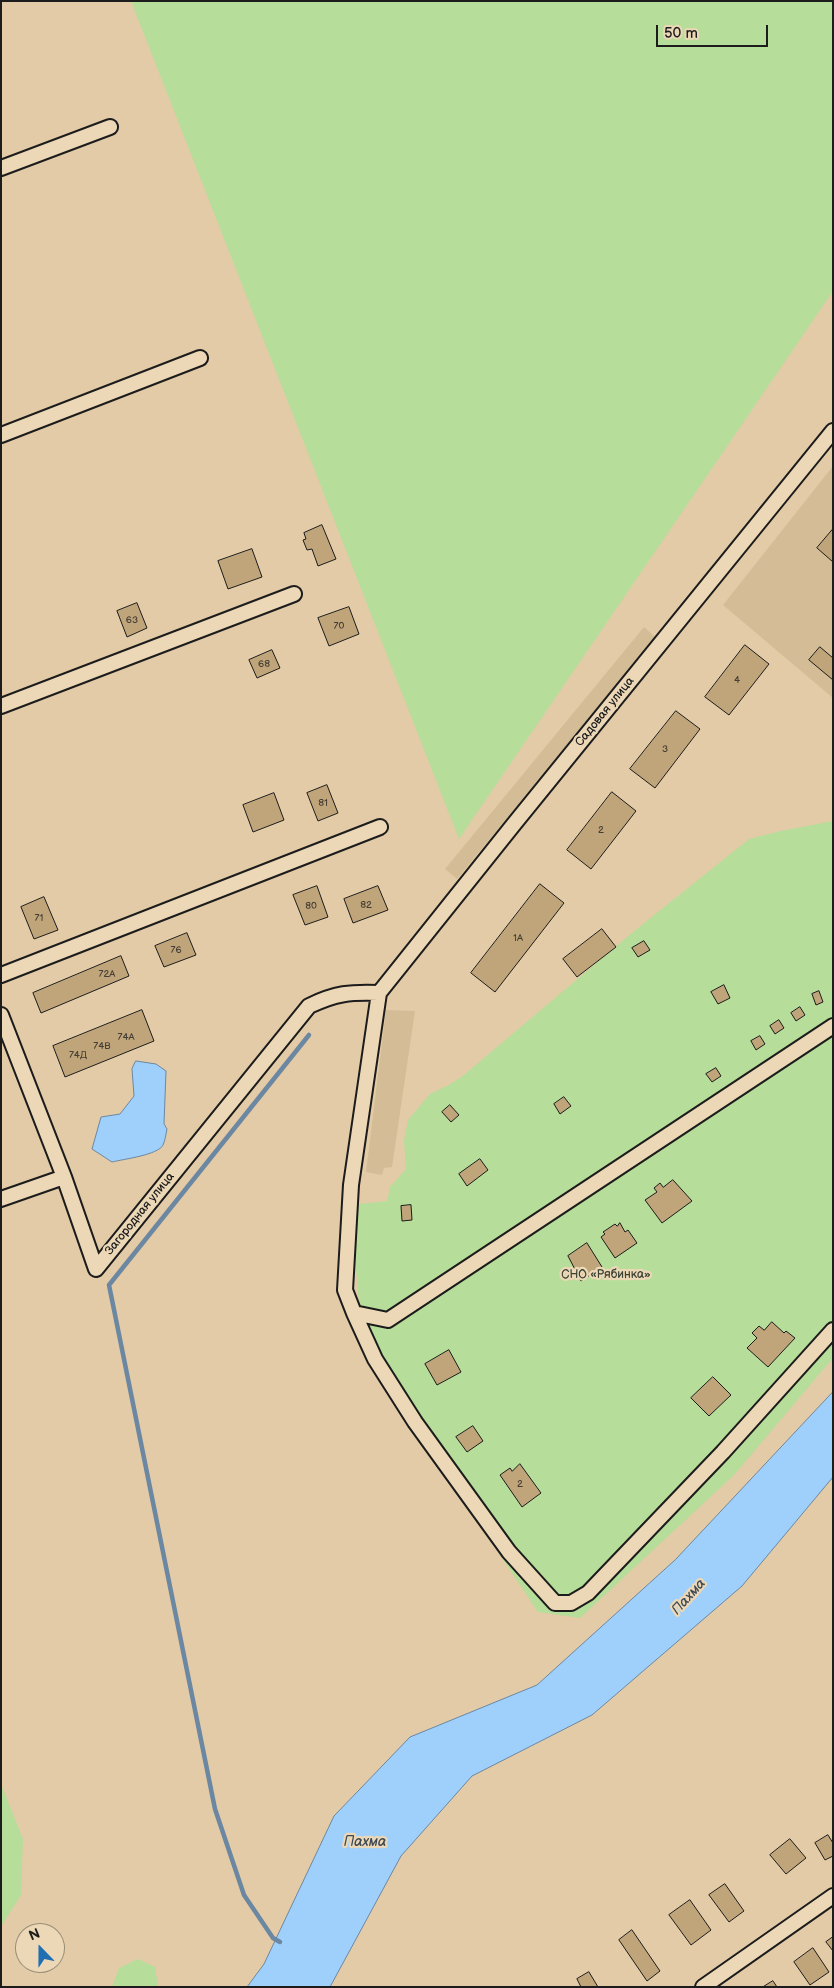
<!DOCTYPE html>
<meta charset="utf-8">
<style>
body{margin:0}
#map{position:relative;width:834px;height:1988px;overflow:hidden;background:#e2cba6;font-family:"Balsamiq Sans",sans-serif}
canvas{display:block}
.frame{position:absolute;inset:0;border:2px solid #1c1c1c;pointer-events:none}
.north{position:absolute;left:15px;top:1923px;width:50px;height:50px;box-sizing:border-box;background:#ecd8b6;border:1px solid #998d78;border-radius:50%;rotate:338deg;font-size:14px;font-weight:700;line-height:20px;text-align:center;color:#1c1c1c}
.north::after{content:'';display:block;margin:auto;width:18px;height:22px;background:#1f6fb2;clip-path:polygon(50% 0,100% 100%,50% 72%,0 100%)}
.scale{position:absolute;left:656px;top:25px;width:112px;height:22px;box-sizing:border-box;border:2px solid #1c1c1c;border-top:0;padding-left:6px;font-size:15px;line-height:18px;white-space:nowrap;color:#1c1c1c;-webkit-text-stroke:4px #ecd8b6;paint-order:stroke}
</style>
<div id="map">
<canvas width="834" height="1988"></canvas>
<div class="frame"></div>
<div class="north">N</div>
<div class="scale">50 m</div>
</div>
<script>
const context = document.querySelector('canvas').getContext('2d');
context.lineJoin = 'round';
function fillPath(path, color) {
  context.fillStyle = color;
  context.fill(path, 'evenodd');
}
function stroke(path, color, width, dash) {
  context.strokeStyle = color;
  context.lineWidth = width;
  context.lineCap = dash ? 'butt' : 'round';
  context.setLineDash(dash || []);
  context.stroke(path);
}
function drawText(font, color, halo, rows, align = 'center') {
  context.font = font + ' "Balsamiq Sans",sans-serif';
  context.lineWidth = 4.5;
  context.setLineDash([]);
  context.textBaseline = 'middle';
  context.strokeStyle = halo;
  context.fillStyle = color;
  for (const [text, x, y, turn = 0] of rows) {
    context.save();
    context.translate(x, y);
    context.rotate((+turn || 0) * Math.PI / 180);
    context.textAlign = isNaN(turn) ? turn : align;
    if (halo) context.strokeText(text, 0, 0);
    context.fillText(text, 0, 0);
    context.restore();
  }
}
fillPath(new Path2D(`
 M 833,466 L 833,698 L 723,605 Z
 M 644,627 L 655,637 L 457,879 L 445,869 Z
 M 386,1010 L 415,1011 L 392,1167 L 384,1168 L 382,1175 L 366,1172 Z`), '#d4bd96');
fillPath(new Path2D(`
 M 131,1 L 833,1 L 833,291 L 459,839 Z
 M 833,821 L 833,1358 L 734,1475 L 580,1618 L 538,1612 L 468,1507 L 411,1430 L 368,1354 L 360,1312 L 350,1205 L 387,1201 L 390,1187 L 406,1169 L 404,1141 L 408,1120 L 430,1094 L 449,1085 L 464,1075 L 633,932 L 749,839 L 781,831 Z
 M 1,1784 L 23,1839 L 21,1895 L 2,1925 Z
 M 138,1959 L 155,1967 L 158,1987 L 112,1987 L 119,1968 Z`), '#b6dd99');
const water = new Path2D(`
 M 136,1061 L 156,1064 L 166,1071 L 164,1124 L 167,1129 C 166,1134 165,1141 163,1145 C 158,1155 124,1159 112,1162 L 92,1149 L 101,1117 L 120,1114 L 134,1096 L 132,1069 Z
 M 833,1392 L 833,1477 L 742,1586 L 592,1715 L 472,1776 L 401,1856 L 330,1987 L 247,1987 L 264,1964 L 334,1816 L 410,1737 L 537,1685 L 675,1560 Z`);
fillPath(water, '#9fcffb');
stroke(water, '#6b87a2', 1);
stroke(new Path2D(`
 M 280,1942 L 273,1938 L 244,1895 L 215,1809 L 109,1285 L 309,1035`), '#6b87a2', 4.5);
const building = new Path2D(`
 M 322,525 L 336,559 L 318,566 L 312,549 L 307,550 L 303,540 L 306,539 L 304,533 Z
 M 833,529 L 833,562 L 817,548 Z
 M 252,549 L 262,577 L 228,589 L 218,561 Z
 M 137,603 L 147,628 L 127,637 L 117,611 Z
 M 349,607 L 359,634 L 329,646 L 318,618 Z
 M 745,645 L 769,664 L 729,715 L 705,697 Z
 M 820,647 L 833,658 L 833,680 L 809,660 Z
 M 272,650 L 280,668 L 257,678 L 249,660 Z
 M 676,711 L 700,729 L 655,788 L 630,769 Z
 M 327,785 L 338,813 L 318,821 L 307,793 Z
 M 612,792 L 636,811 L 591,869 L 567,850 Z
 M 274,793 L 284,820 L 253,832 L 243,805 Z
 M 540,884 L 564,903 L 495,992 L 471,973 Z
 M 317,886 L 328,917 L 305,925 L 293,895 Z
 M 378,886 L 388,910 L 353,923 L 344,899 Z
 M 44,897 L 58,930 L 34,939 L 21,907 Z
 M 602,929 L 616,947 L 577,977 L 563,959 Z
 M 187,933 L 196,955 L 164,967 L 155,946 Z
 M 644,941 L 650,950 L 638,957 L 632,948 Z
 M 121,956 L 129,976 L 41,1013 L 33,993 Z
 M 724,985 L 730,998 L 718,1004 L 711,992 Z
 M 819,991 L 823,1002 L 816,1005 L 812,994 Z
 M 800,1007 L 805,1015 L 796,1021 L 791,1013 Z
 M 142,1010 L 154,1041 L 65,1077 L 53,1046 Z
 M 779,1020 L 784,1028 L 775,1034 L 770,1026 Z
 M 760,1036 L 765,1044 L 756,1050 L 751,1041 Z
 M 716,1068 L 721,1076 L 712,1082 L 706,1074 Z
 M 564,1097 L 571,1106 L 560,1114 L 554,1104 Z
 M 450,1105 L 459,1115 L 451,1122 L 442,1112 Z
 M 480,1159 L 488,1170 L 467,1186 L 459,1174 Z
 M 673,1180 L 692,1201 L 662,1223 L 645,1200 L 657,1192 L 654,1188 L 660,1183 L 663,1187 Z
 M 411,1205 L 412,1220 L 402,1221 L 401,1206 Z
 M 620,1223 L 625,1232 L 628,1230 L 637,1243 L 615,1258 L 601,1237 L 605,1234 L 603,1232 L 615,1224 L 617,1226 Z
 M 587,1243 L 602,1267 L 581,1281 L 568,1256 Z
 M 772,1322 L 784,1333 L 786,1331 L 795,1338 L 768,1367 L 747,1348 L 757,1338 L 752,1333 L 759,1326 L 764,1330 Z
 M 449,1350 L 461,1372 L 437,1385 L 425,1364 Z
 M 713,1377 L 731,1395 L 709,1416 L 691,1398 Z
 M 473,1426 L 483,1441 L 467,1452 L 456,1437 Z
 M 520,1464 L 541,1493 L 522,1507 L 500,1475 L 510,1468 L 512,1471 Z
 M 828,1835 L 833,1843 L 833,1856 L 825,1860 L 815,1843 Z
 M 790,1839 L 806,1858 L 786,1874 L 770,1855 Z
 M 725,1884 L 744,1911 L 729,1922 L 709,1895 Z
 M 690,1900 L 711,1930 L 691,1945 L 669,1915 Z
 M 632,1930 L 660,1971 L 647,1981 L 619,1940 Z
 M 833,1937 L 833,1951 L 826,1942 Z
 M 813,1948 L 829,1972 L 810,1985 L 794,1962 Z
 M 589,1972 L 598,1987 L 581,1987 L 577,1979 Z
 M 773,1981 L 777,1987 L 763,1987 Z`);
fillPath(building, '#c0a57a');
stroke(building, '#1c1c1c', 1);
const minor = new Path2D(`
 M 1,168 L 110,127
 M 833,431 L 514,824 L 379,993 L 351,1185 L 345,1290 L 354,1313 L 388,1320 L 833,1026
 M 1,435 L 200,358
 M 1,706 L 294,594
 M 1,975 L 380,827
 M 1,1015 L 64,1177 L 96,1269 L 309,1006 C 336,993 350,992 379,993
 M 1,1199 L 64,1177
 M 354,1313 L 375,1359 L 415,1422 L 509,1552 L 555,1603 L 571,1603 L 588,1593 L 723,1452 L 833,1330
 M 703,1987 L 833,1896`);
stroke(minor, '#1c1c1c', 18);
stroke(minor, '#ecd8b6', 14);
drawText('10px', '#453e34', null, [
 ["63",132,620],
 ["70",339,626],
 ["68",264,664],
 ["4",737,680],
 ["3",665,749],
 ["81",323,803],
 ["2",601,830],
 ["82",366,905],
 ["80",311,906],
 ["71",39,918],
 ["1А",518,938],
 ["76",176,950],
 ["72А",107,974],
 ["74А",126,1037],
 ["74В",102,1046],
 ["74Д",78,1055],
 ["2",520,1484]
]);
drawText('12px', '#1c1c1c', '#ecd8b6', [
 ["Садовая улица",605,712,-51],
 ["Загородная улица",140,1214,-51]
]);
drawText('12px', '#3b4335', '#ecd8b6', [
 ["СНО «Рябинка»",606,1275]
]);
drawText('italic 14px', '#3d4954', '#ecd8b6', [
 ["Пахма",689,1597,-48],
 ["Пахма",365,1842]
]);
</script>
